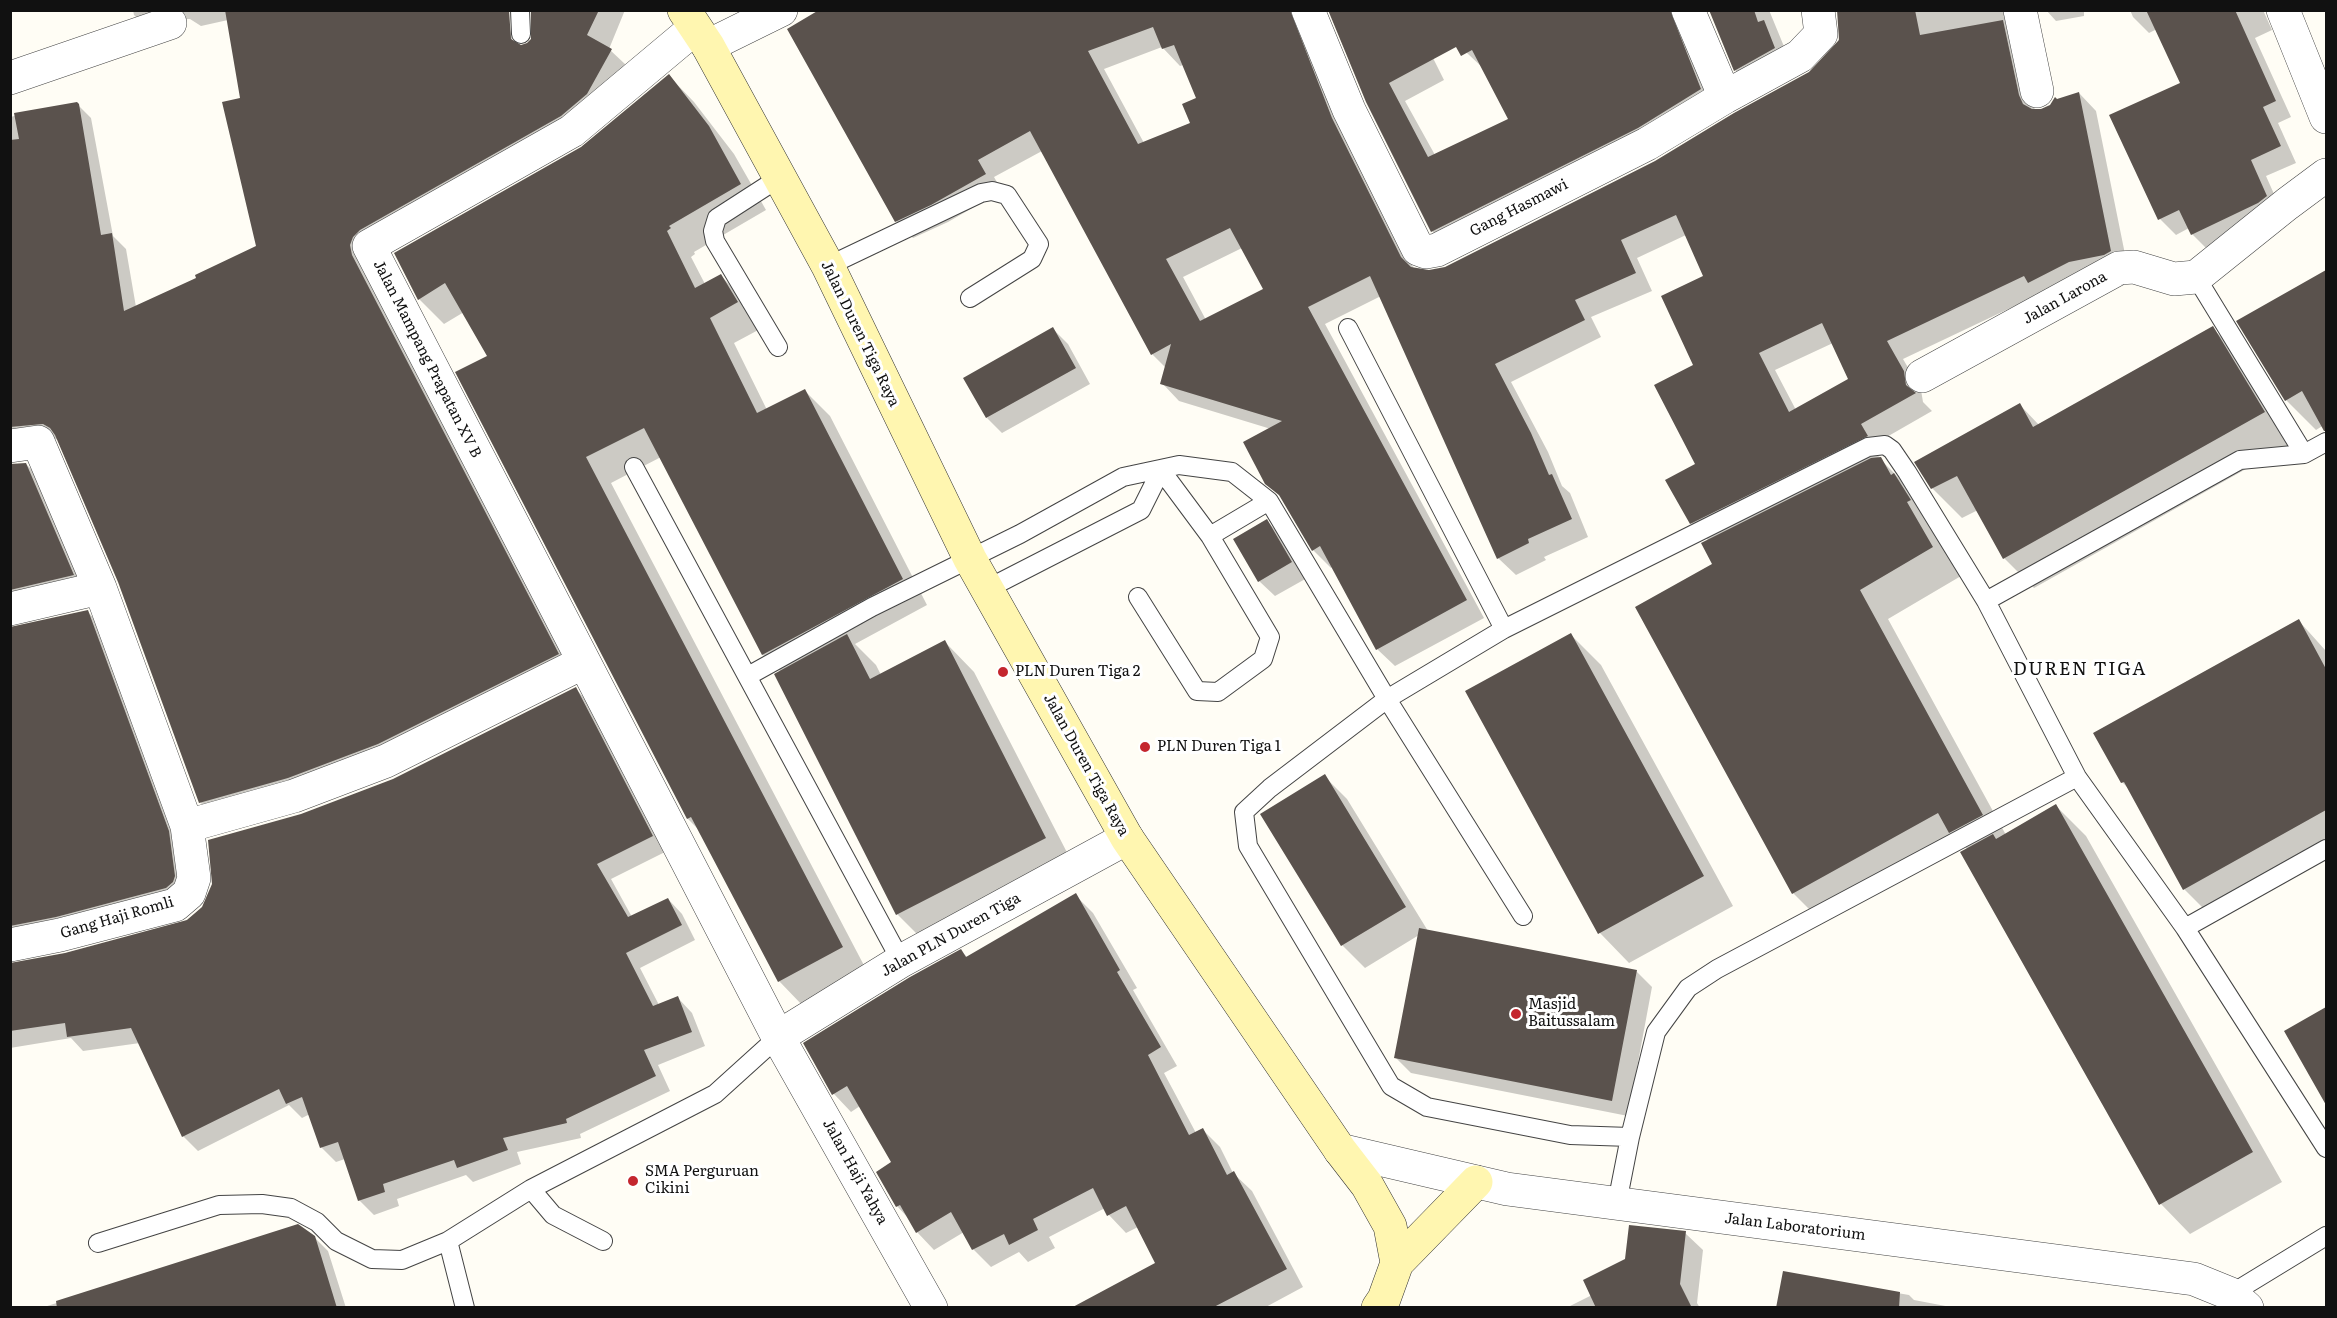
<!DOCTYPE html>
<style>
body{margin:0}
#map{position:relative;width:2337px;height:1318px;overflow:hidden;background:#fffdf5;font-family:Literata,serif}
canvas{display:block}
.frame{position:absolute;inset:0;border:12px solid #111;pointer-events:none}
</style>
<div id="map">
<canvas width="2337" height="1318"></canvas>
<div class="frame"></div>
</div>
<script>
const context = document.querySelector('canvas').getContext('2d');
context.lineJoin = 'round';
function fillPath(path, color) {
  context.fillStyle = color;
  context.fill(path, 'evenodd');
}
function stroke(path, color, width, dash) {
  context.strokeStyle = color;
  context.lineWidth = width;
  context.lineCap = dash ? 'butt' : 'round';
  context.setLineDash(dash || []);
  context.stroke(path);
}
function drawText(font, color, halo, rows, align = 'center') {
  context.font = font + ' Literata,serif';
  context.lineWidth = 6;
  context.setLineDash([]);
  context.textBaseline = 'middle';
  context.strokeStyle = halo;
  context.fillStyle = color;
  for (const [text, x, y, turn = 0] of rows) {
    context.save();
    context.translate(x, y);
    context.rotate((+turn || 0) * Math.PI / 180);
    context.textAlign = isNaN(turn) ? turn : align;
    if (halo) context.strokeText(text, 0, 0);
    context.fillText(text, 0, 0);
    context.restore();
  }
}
fillPath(new Path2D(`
 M 133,10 L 506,10 L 515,53 L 532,40 L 535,10 L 625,10 L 609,49 L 626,65 L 601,109 L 375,244 L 572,669 L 215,817 L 200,802 L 119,581 L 59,440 L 52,438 L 10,450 L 10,117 L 76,103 L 91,118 L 113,236 L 126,249 L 136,307 L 198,279 L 257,247 L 241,99 L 228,20 L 201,26 L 190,19 L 180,19 L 149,30 L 134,15 Z
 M 822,10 L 1318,10 L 1349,137 L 1414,269 L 1429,272 L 1446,268 L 1656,162 L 1814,70 L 1836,47 L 1841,32 L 1838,10 L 2030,10 L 2019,32 L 2035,111 L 2042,111 L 2057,101 L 2079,93 L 2096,111 L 2128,269 L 2040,294 L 1903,359 L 1921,390 L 1923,402 L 1932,411 L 1878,442 L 1884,453 L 1878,457 L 1909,488 L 1961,576 L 1888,619 L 2006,835 L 2056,806 L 2086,836 L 2282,1182 L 2190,1234 L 2161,1204 L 1962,853 L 1968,850 L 1962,844 L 1822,922 L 1793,893 L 1709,541 L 1691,523 L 1697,465 L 1695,366 L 1705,277 L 1686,235 L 1637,258 L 1652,291 L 1591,317 L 1601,337 L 1511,382 L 1548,452 L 1562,486 L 1570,493 L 1588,537 L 1544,557 L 1546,560 L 1516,575 L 1498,558 L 1381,296 L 1325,324 L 1484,618 L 1395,666 L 1377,649 L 1333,566 L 1331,568 L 1313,550 L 1283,499 L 1266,483 L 1271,429 L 1179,401 L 1162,383 L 1166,368 L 1152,354 L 1042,151 L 994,177 L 1002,191 L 948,222 L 913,238 L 896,221 ZM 1162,47 L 1180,66 L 1183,65 L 1198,99 L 1191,123 L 1144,143 L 1104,69 ZM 1242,248 L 1265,290 L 1206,320 L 1183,277 ZM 1833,343 L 1850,380 L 1796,410 L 1775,370 Z
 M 1409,10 L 1444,80 L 1405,101 L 1435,155 L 1510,119 L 1484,69 L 1467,53 L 1453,10 L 1697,10 L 1718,107 L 1449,249 L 1432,231 L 1367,102 Z
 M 1710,10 L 1769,10 L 1792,66 L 1753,87 L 1735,70 Z
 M 2046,10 L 2084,10 L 2084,16 L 2056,21 Z
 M 2130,10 L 2263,10 L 2272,30 L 2255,38 L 2291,117 L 2278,123 L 2296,163 L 2266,176 L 2282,212 L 2208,250 L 2192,234 L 2189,228 L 2176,235 L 2160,219 L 2182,84 L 2157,29 L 2149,33 L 2133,17 Z
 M 669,76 L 694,102 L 734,154 L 766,210 L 694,252 L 695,254 L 691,257 L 705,284 L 721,276 L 746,301 L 762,328 L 734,343 L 767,410 L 805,391 L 830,416 L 927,605 L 855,644 L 876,665 L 881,675 L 945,642 L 974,672 L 1075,868 L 927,944 L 897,914 L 776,675 L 781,672 L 763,655 L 661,457 L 611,483 L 868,973 L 804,1007 L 779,981 L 699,830 L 688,819 L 489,356 L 464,312 L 444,324 L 419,299 L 582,148 Z
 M 2326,272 L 2326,427 L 2324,425 L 2316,430 L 2286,400 L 2238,322 Z
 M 2212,328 L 2242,357 L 2294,442 L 2034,588 L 2004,558 L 1978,510 L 1962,518 L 1932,488 L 2020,405 L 2039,425 Z
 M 1053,329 L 1068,344 L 1090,384 L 1002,433 L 987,418 Z
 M 26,464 L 41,479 L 88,589 L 10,612 L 10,465 Z
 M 1267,521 L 1282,537 L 1307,578 L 1275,596 L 1259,581 Z
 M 88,612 L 102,627 L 183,847 L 189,892 L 10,948 L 10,629 Z
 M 2299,621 L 2326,651 L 2326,849 L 2209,914 L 2184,889 L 2129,789 L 2122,782 Z
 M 1571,635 L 1601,665 L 1733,906 L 1629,963 L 1600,933 L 1467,692 Z
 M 576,689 L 590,704 L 667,851 L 611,879 L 632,917 L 668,899 L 682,914 L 695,940 L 640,968 L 659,1005 L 678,998 L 692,1013 L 705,1046 L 658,1065 L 670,1091 L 580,1134 L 581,1138 L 517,1152 L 521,1164 L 473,1182 L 466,1175 L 397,1199 L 399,1206 L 374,1215 L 359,1200 L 345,1159 L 336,1162 L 321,1147 L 310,1114 L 302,1118 L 289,1105 L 198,1151 L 183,1136 L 140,1043 L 83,1051 L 71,1038 L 10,1048 L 10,965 L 65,955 L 181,924 L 203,908 L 301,815 L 393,780 Z
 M 1324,776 L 1347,799 L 1428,931 L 1636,971 L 1652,987 L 1628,1116 L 1411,1073 L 1396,1058 L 1419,935 L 1365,968 L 1342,945 Z
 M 1075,895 L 1093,913 L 1137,988 L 1133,990 L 1177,1066 L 1164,1073 L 1196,1133 L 1203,1130 L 1220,1147 L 1233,1173 L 1252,1191 L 1303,1287 L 1264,1308 L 1119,1308 L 1157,1264 L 1138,1227 L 1126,1233 L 1109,1215 L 1105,1208 L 1049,1237 L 1055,1248 L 1028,1262 L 1019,1252 L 991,1267 L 973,1249 L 964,1232 L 934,1250 L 917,1232 L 909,1219 L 897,1206 L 893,1163 L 860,1106 L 851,1112 L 834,1094 L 805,1044 L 961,951 L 968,958 Z
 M 2326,1008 L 2326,1102 L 2286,1032 Z
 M 297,1226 L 314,1237 L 328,1251 L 346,1308 L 41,1308 Z
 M 1685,1233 L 1703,1250 L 1697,1303 L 1700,1308 L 1566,1308 L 1592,1295 Z
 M 1840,1283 L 1909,1295 L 1914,1300 L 1956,1308 L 1835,1308 Z`), '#0003');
fillPath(new Path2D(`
 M 225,10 L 509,10 L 511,39 L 521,45 L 527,43 L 531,39 L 531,10 L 599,10 L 587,35 L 612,49 L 587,94 L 561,116 L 360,230 L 353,237 L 350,245 L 352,255 L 559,654 L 378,744 L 288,778 L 199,803 L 118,582 L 55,435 L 50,428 L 43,424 L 10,427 L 10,140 L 19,139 L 14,113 L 77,102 L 79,104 L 101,235 L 112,233 L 124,311 L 196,278 L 195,275 L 256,246 L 222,102 L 240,98 Z
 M 819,10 L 1290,10 L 1332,118 L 1401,257 L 1411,267 L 1429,270 L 1445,267 L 1655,161 L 1734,113 L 1809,72 L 1839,40 L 1837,10 L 1915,10 L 1920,35 L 2003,20 L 2019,95 L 2023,104 L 2032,109 L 2041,109 L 2050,105 L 2055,97 L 2057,99 L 2079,92 L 2111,251 L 2104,255 L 2069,262 L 2028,283 L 2024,276 L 1887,341 L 1904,371 L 1906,385 L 1916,393 L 1861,424 L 1868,436 L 1690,524 L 1665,480 L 1695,464 L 1654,385 L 1693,365 L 1661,296 L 1703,276 L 1676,215 L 1621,240 L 1636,273 L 1575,300 L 1585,320 L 1495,364 L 1531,433 L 1549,475 L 1552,474 L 1572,519 L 1528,539 L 1529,543 L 1497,559 L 1370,276 L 1308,307 L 1467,600 L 1376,650 L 1320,546 L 1312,551 L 1279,495 L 1265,484 L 1243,442 L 1282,421 L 1160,384 L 1171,344 L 1151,355 L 1030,131 L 978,160 L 986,174 L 931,205 L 895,222 L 787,29 ZM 1153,27 L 1162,49 L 1174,45 L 1196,98 L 1182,104 L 1190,123 L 1138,144 L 1088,51 ZM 1230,228 L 1263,289 L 1200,321 L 1166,259 ZM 1822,323 L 1848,379 L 1789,412 L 1759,353 Z
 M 1328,10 L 1670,10 L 1701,89 L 1638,128 L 1431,232 L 1366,102 ZM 1456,47 L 1461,56 L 1472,50 L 1508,119 L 1428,157 L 1389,83 Z
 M 1709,10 L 1754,10 L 1758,22 L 1764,20 L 1775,48 L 1734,71 Z
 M 2146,10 L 2235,10 L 2276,101 L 2263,107 L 2281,146 L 2251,160 L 2267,196 L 2258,203 L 2191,235 L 2179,210 L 2158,220 L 2109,115 L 2180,83 Z
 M 669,74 L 709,126 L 741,184 L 669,226 L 671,228 L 667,231 L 695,288 L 721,274 L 738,302 L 710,318 L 757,413 L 805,389 L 903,579 L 762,655 L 644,428 L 586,457 L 843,947 L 778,982 L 691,817 L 687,819 L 455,372 L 487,356 L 445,283 L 418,300 L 394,253 L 581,147 Z
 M 2326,270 L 2326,431 L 2324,431 L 2302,391 L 2285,401 L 2236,321 Z
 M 2213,326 L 2265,412 L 2003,559 L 1957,476 L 1931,489 L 1914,462 L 2020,403 L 2033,427 Z
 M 1053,327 L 1076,368 L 986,418 L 963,378 Z
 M 1881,457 L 1891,475 L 1894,473 L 1911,500 L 1907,502 L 1933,547 L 1860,590 L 1983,815 L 1949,833 L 1938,813 L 1792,894 L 1635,607 L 1712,564 L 1701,543 L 1871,458 Z
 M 26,463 L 74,575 L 10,590 L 10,464 Z
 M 1267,519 L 1292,562 L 1258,582 L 1233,539 Z
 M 88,610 L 169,831 L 175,876 L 173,882 L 166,888 L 56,917 L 10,926 L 10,627 Z
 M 2299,619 L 2326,669 L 2326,810 L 2183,890 L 2124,782 L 2121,783 L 2093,733 Z
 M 1571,633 L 1704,876 L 1598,934 L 1465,691 Z
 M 847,634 L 870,679 L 945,640 L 1046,838 L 896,915 L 774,674 Z
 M 576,687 L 653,836 L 597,864 L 628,917 L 668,898 L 682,925 L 626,953 L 653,1006 L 678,996 L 692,1032 L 644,1050 L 656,1076 L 566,1119 L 567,1123 L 503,1138 L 508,1150 L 457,1168 L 454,1160 L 383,1184 L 385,1192 L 358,1201 L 338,1142 L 320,1148 L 302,1097 L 286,1104 L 279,1089 L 182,1137 L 131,1028 L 67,1037 L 65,1023 L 10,1031 L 10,963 L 65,953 L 187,920 L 202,907 L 212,884 L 208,840 L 301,814 L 393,779 Z
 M 1325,774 L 1406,907 L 1341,946 L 1260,814 Z
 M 2056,804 L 2253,1152 L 2159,1205 L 1960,852 L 1993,834 L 1996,839 Z
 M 1076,893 L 1120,970 L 1117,972 L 1161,1047 L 1148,1055 L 1189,1135 L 1203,1128 L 1227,1175 L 1234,1171 L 1287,1269 L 1212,1308 L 1071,1308 L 1155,1263 L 1126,1206 L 1107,1216 L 1093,1188 L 1033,1219 L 1038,1230 L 1009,1245 L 1004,1234 L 972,1250 L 951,1212 L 916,1233 L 900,1205 L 896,1207 L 876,1172 L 891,1162 L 847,1086 L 832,1095 L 803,1043 L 910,977 L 961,949 L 966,957 Z
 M 1419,928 L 1637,970 L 1612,1101 L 1394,1058 Z
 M 2326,1007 L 2326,1105 L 2284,1031 Z
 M 298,1224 L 315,1236 L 337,1308 L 57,1308 L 56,1301 Z
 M 1629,1225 L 1686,1231 L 1680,1284 L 1692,1308 L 1596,1308 L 1583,1280 L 1625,1259 Z
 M 1783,1271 L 1900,1292 L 1899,1308 L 1776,1308 Z`), '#5a524d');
const service = new Path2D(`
 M 520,10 L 521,34
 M 828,266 L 981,193 L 992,191 L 1007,195 L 1039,244 L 1032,259 L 970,298
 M 2196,277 L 2304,454
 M 1348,328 L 1504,629
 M 778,347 L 715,241 L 713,231 L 717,218 L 779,178
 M 634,467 L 901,961
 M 1210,536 L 1269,501
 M 987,589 L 1141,510 L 1161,470
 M 1138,597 L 1197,691 L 1218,692 L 1263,659 L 1270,637 L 1210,536 L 1161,470
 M 1986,601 L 2240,460 L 2304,454 L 2326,442
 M 748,676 L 872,607 L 1020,534 L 1123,477 L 1179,465 L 1232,472 L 1269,501 L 1387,699 L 1270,788 L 1244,812 L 1248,846 L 1391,1086 L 1427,1107 L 1570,1135 L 1630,1137 L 1656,1032 L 1688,988 L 1717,969 L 2077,777 L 2185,928 L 2326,1148
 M 1523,916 L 1387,699 L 1504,629 L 1868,447 L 1885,445 L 1892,450 L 1907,472 L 1986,601 L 2077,777
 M 2185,928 L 2326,849
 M 531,1189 L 553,1215 L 603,1241
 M 1617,1203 L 1630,1137
 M 98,1243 L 219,1205 L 262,1204 L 291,1208 L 317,1222 L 336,1241 L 372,1259 L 402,1260 L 448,1241
 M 2231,1294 L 2326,1236
 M 465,1308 L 448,1241 L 531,1189 L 715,1094 L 778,1037`);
const minor = new Path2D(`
 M 1308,10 L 1349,110 L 1418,249 L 1426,252 L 1437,250 L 1647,144 L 1725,97 L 1800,56 L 1821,34 L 1818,10
 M 1688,10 L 1725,97
 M 2020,10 L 2037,91
 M 2283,10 L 2326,117
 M 695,28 L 572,131 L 369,246 L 778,1037 L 931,1308
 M 708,46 L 781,10
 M 10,78 L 170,23
 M 1922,376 L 2119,268 L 2134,267 L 2174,279 L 2196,277 L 2287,204 L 2326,175
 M 10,446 L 38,442 L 100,588 L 187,826 L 194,878 L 189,893 L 175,905 L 60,935 L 10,945
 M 10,609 L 100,588
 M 187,826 L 294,796 L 386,761 L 584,662
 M 778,1037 L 901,961 L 1127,838`);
const tertiary = new Path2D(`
 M 1340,1150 L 1507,1189 L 2194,1279 L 2231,1294 L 2247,1308`);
const secondary = new Path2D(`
 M 684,10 L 708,46 L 828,266 L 970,559 L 1127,838 L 1340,1150 L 1367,1185 L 1390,1226 L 1397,1263 L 1384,1299 L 1378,1308
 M 1397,1263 L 1476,1182`);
stroke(service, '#444', 20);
stroke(minor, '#444', 34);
stroke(tertiary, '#444', 34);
stroke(secondary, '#333', 34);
stroke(service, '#fff', 18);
stroke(minor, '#fff', 33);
stroke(tertiary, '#fff', 33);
stroke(secondary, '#fff6b0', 33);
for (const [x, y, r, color] of [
 [1003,672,6,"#c4262e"],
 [1145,747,6,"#c4262e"],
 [1516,1014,6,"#c4262e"],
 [633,1181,6,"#c4262e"]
]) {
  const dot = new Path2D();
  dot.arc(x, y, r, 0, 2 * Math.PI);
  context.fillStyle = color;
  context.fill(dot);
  stroke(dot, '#fff', 2);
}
drawText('15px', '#111', '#fff', [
 ["Gang Hasmawi",1519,208,-27],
 ["Jalan Larona",2065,298,-29],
 ["Jalan Duren Tiga Raya",860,334,64],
 ["Jalan Mampang Prapatan XV B",427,359,63],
 ["Jalan Duren Tiga Raya",1086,765,61],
 ["Gang Haji Romli",117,918,-16],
 ["Jalan PLN Duren Tiga",951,935,-29],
 ["Jalan Haji Yahya",855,1172,61],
 ["Jalan Laboratorium",1795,1227,7]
]);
drawText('15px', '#111', '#fff', [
 ["PLN Duren Tiga 2",1015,672],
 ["PLN Duren Tiga 1",1157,747],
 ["Masjid",1528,1005],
 ["Baitussalam",1528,1022],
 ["SMA Perguruan",645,1172],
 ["Cikini",645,1189]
], 'left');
context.letterSpacing = '1.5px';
drawText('18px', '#111', '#fff', [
 ["DUREN TIGA",2080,670]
]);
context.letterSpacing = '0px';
</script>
